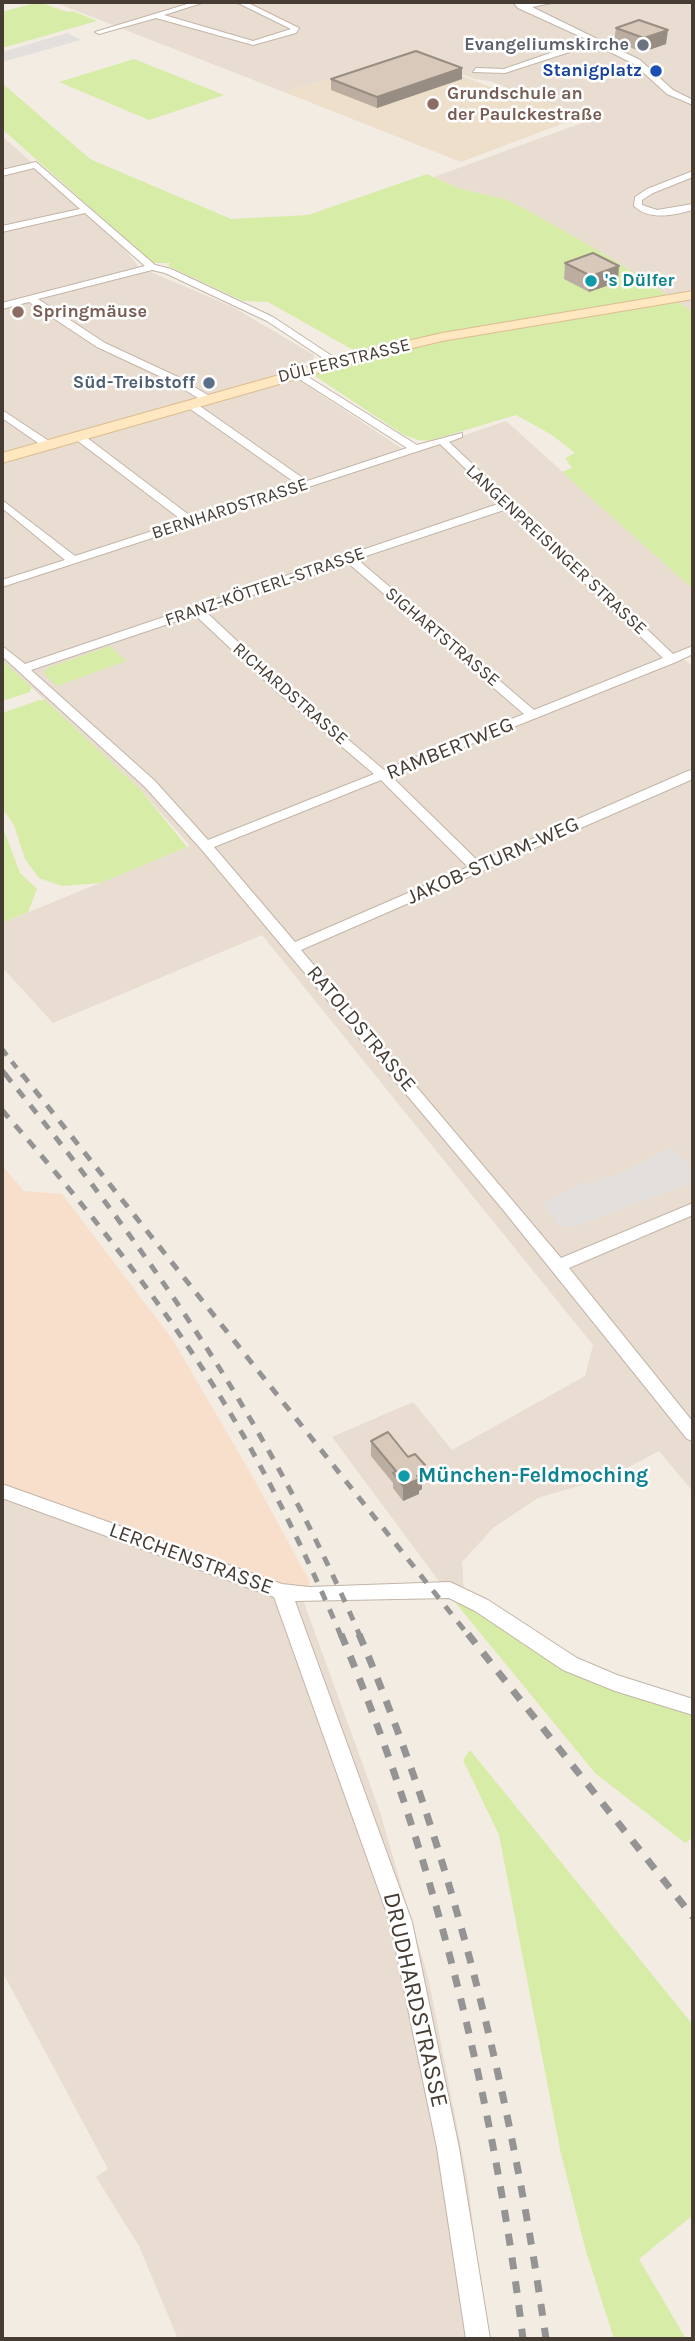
<!DOCTYPE html>
<meta charset="utf-8">
<style>
body{margin:0}
#map{position:relative;width:695px;height:2341px;overflow:hidden;background:#f3ece3;font-family:Karla,sans-serif}
canvas{display:block}
.frame{position:absolute;inset:0;border:4px solid #463c33;pointer-events:none}
</style>
<div id="map">
<canvas width="695" height="2341"></canvas>
<div class="frame"></div>
</div>
<script>
const context = document.querySelector('canvas').getContext('2d');
context.lineJoin = 'round';
function fillPath(path, color) {
  context.fillStyle = color;
  context.fill(path, 'evenodd');
}
function stroke(path, color, width, dash) {
  context.strokeStyle = color;
  context.lineWidth = width;
  context.lineCap = dash ? 'butt' : 'round';
  context.setLineDash(dash || []);
  context.stroke(path);
}
function drawText(font, color, halo, rows, align = 'center') {
  context.font = font + ' Karla,sans-serif';
  context.lineWidth = 5;
  context.setLineDash([]);
  context.textBaseline = 'middle';
  context.strokeStyle = halo;
  context.fillStyle = color;
  for (const [text, x, y, turn = 0] of rows) {
    context.save();
    context.translate(x, y);
    context.rotate((+turn || 0) * Math.PI / 180);
    context.textAlign = isNaN(turn) ? turn : align;
    if (halo) context.strokeText(text, 0, 0);
    context.fillText(text, 0, 0);
    context.restore();
  }
}
fillPath(new Path2D(`
 M 54,2 L 693,2 L 693,312 L 605,255 L 527,210 L 507,200 L 458,188 L 434,177 L 590,120 L 489,81 L 475,79 L 413,56 L 284,92 Z
 M 2,136 L 38,168 L 91,207 L 139,267 L 233,307 L 314,355 L 313,360 L 284,370 L 410,454 L 506,421 L 693,589 L 693,648 L 679,656 L 693,666 L 693,1492 L 659,1451 L 612,1476 L 538,1498 L 493,1528 L 462,1562 L 464,1592 L 450,1596 L 332,1437 L 413,1402 L 452,1450 L 585,1376 L 593,1345 L 262,935 L 53,1023 L 2,967 L 2,923 L 190,846 L 140,789 L 2,660 Z
 M 2,1495 L 303,1600 L 380,1812 L 429,1981 L 468,2183 L 487,2339 L 178,2339 L 139,2246 L 96,2177 L 108,2169 L 2,1971 Z`), '#e8ddd0');
fillPath(new Path2D(`
 M 2,1165 L 24,1191 L 62,1194 L 173,1340 L 254,1479 L 310,1582 L 303,1600 L 2,1495 Z`), '#f8dfcb');
fillPath(new Path2D(`
 M 411,57 L 499,90 L 506,87 L 583,116 L 461,162 L 284,92 Z`), '#eedfcb');
fillPath(new Path2D(`
 M 38,2 L 68,12 L 73,11 L 97,21 L 2,48 L 2,12 Z
 M 134,59 L 224,95 L 149,120 L 59,82 Z
 M 2,83 L 90,159 L 231,219 L 308,215 L 427,174 L 458,188 L 507,200 L 527,210 L 606,255 L 693,312 L 693,589 L 562,472 L 572,468 L 565,458 L 575,453 L 552,435 L 516,415 L 429,441 L 418,440 L 404,435 L 312,374 L 369,359 L 268,302 L 243,301 L 168,266 L 170,263 L 153,263 L 2,129 Z
 M 110,646 L 126,661 L 57,686 L 44,674 L 47,668 Z
 M 2,660 L 31,687 L 30,692 L 2,701 Z
 M 40,700 L 45,700 L 140,789 L 187,847 L 101,883 L 62,886 L 39,878 L 25,859 L 14,825 L 2,808 L 2,713 Z
 M 2,825 L 20,873 L 37,889 L 28,912 L 2,923 Z
 M 464,1592 L 559,1660 L 693,1708 L 693,1837 L 685,1843 L 595,1773 L 450,1596 Z
 M 470,1750 L 693,2025 L 693,2215 L 639,2259 L 686,2339 L 614,2339 L 586,2251 L 561,2154 L 499,1835 L 463,1760 Z`), '#d7eca7');
fillPath(new Path2D(`
 M 67,33 L 81,40 L 2,62 L 2,52 Z
 M 670,1148 L 693,1168 L 693,1182 L 573,1227 L 559,1226 L 543,1204 L 587,1180 L 592,1184 L 604,1177 L 611,1178 Z`), '#e3dfdc');
const minor = new Path2D(`
 M 194,2 L 205,2 L 164,15 L 253,41 L 291,29 L 236,2 L 246,2 L 299,28 L 296,33 L 253,45 L 156,18 L 99,34 L 95,32 Z
 M 513,2 L 556,2 L 532,7 L 640,60 L 673,90 L 693,100 L 693,105 L 667,94 L 634,64 L 594,44 L 505,73 L 473,72 L 476,68 L 504,69 L 588,40 L 518,8 Z
 M 36,162 L 155,265 L 171,269 L 273,317 L 341,362 L 332,364 L 267,321 L 165,273 L 152,270 L 38,299 L 105,343 L 178,377 L 211,397 L 211,401 L 203,401 L 170,381 L 97,347 L 29,302 L 2,309 L 2,303 L 145,266 L 85,213 L 2,232 L 2,226 L 80,209 L 34,168 L 2,176 L 2,170 Z
 M 693,171 L 693,177 L 653,193 L 642,200 L 642,205 L 657,210 L 693,204 L 693,210 C 673,215 650,221 634,206 L 635,197 L 647,189 Z
 M 297,370 L 417,445 L 462,433 L 462,437 L 449,442 L 673,654 L 693,646 L 693,654 L 676,662 L 391,776 L 479,862 L 688,771 L 693,770 L 693,779 L 301,950 L 561,1258 L 693,1203 L 693,1215 L 569,1268 L 693,1422 L 693,1441 L 687,1439 L 504,1211 L 201,849 L 145,787 L 2,656 L 2,646 L 25,664 L 501,503 L 440,444 L 2,587 L 2,580 L 65,560 L 2,508 L 2,500 L 75,556 L 183,521 L 74,438 L 74,434 L 82,434 L 193,518 L 297,484 L 186,406 L 186,402 L 194,402 L 307,481 L 407,448 L 293,375 L 292,373 ZM 507,509 L 663,658 L 534,710 L 357,559 ZM 348,563 L 524,714 L 384,770 L 284,685 L 205,611 ZM 195,615 L 276,691 L 374,774 L 208,840 L 155,781 L 31,670 ZM 381,780 L 468,867 L 295,942 L 214,847 Z
 M 2,410 L 52,443 L 52,447 L 44,447 L 2,418 Z
 M 2,1484 L 282,1584 L 309,1587 L 450,1582 L 488,1600 L 577,1658 L 617,1675 L 693,1699 L 693,1715 L 615,1691 L 563,1670 L 475,1611 L 449,1598 L 295,1601 L 412,1922 L 459,2148 L 490,2339 L 466,2339 L 437,2148 L 390,1922 L 274,1597 L 2,1498 Z`);
const secondary = new Path2D(`
 M 693,291 L 693,299 L 442,341 L 371,358 L 2,463 L 2,453 L 368,350 L 442,333 Z`);
stroke(minor, '#c3b5a8', 2);
stroke(secondary, '#dbbd90', 2);
fillPath(minor, '#fff');
fillPath(secondary, '#ffe7c1');
stroke(new Path2D(`
 M 2,1049 L 23,1076
 M 2,1070 L 7,1076`), '#949494', 4.5, [8, 8]);
stroke(new Path2D(`
 M 5,1074 C 150,1252 269,1423 360,1636
 M 22,1074 L 469,1636
 M 2,1110 C 78,1197 151,1287 213,1385 C 263,1464 304,1549 341,1636`), '#949494', 5, [10, 10]);
stroke(new Path2D(`
 M 341,1634 C 433,1851 495,2105 523,2339
 M 359,1634 C 454,1857 512,2099 546,2339
 M 468,1634 L 693,1917`), '#949494', 7, [12, 12]);
fillPath(new Path2D(`
 M 616,28 L 666,44 L 643,52 L 614,42 Z
 M 331,79 L 462,79 L 377,108 L 331,90 Z
 M 565,263 L 618,282 L 589,292 L 564,279 Z
 M 371,1441 L 425,1465 L 424,1481 L 422,1482 L 422,1489 L 419,1491 L 419,1494 L 403,1501 L 393,1488 L 393,1483 L 371,1456 Z`), '#bbada0');
fillPath(new Path2D(`
 M 668,30 L 666,44 L 643,52 L 644,38 Z
 M 462,68 L 462,79 L 377,108 L 377,97 Z
 M 619,266 L 618,282 L 589,292 L 591,276 Z
 M 425,1465 L 424,1481 L 422,1482 L 422,1489 L 419,1491 L 419,1494 L 403,1501 L 403,1486 L 418,1469 Z`), '#988d82');
const building = new Path2D(`
 M 639,20 L 668,30 L 644,38 L 616,28 Z
 M 416,51 L 462,68 L 377,97 L 331,79 Z
 M 593,253 L 619,266 L 591,276 L 565,263 Z
 M 388,1432 L 408,1457 L 415,1454 L 425,1465 L 418,1469 L 422,1474 L 417,1476 L 419,1479 L 403,1486 L 393,1473 L 396,1471 L 371,1441 Z`);
fillPath(building, '#d9c9ba');
stroke(building, '#988d82', 2);
for (const [x, y, r, color] of [
 [643,45,7,"#6b7280"],
 [656,71,7,"#1a4fb4"],
 [433,104,7,"#8d6e63"],
 [591,281,7,"#0f9aa8"],
 [18,312,7,"#8d6e63"],
 [209,383,7,"#5c6f8a"],
 [404,1476,7,"#0f9aa8"]
]) {
  const dot = new Path2D();
  dot.arc(x, y, r, 0, 2 * Math.PI);
  context.fillStyle = color;
  context.fill(dot);
  stroke(dot, '#fff', 2.5);
}
drawText('bold 18px', '#5b616d', '#fff', [
 ["Evangeliumskirche",629,45]
], 'right');
drawText('bold 18px', '#164399', '#fff', [
 ["Stanigplatz",642,71]
], 'right');
drawText('bold 18px', '#785e54', '#fff', [
 ["Grundschule an",447,94],
 ["der Paulckestraße",447,115],
 ["Springmäuse",32,312]
], 'left');
drawText('bold 18px', '#0d838f', '#fff', [
 ["'s Dülfer",605,281]
], 'left');
drawText('18px', '#463c33', '#fff', [
 ["DÜLFERSTRASSE",344,361,-14],
 ["BERNHARDSTRASSE",230,509,-18],
 ["LANGENPREISINGER STRASSE",556,550,43],
 ["FRANZ-KÖTTERL-STRASSE",265,587,-19],
 ["SIGHARTSTRASSE",442,637,40],
 ["RICHARDSTRASSE",290,694,41]
]);
drawText('bold 18px', '#4e5e75', '#fff', [
 ["Süd-Treibstoff",195,383]
], 'right');
drawText('21px', '#463c33', '#fff', [
 ["RAMBERTWEG",450,749,-22],
 ["JAKOB-STURM-WEG",493,861,-24],
 ["RATOLDSTRASSE",361,1029,50],
 ["LERCHENSTRASSE",191,1559,20]
]);
drawText('bold 21px', '#0d838f', '#fff', [
 ["München-Feldmoching",418,1476]
], 'left');
drawText('24px', '#463c33', '#fff', [
 ["DRUDHARDSTRASSE",415,2000,77]
]);
</script>
